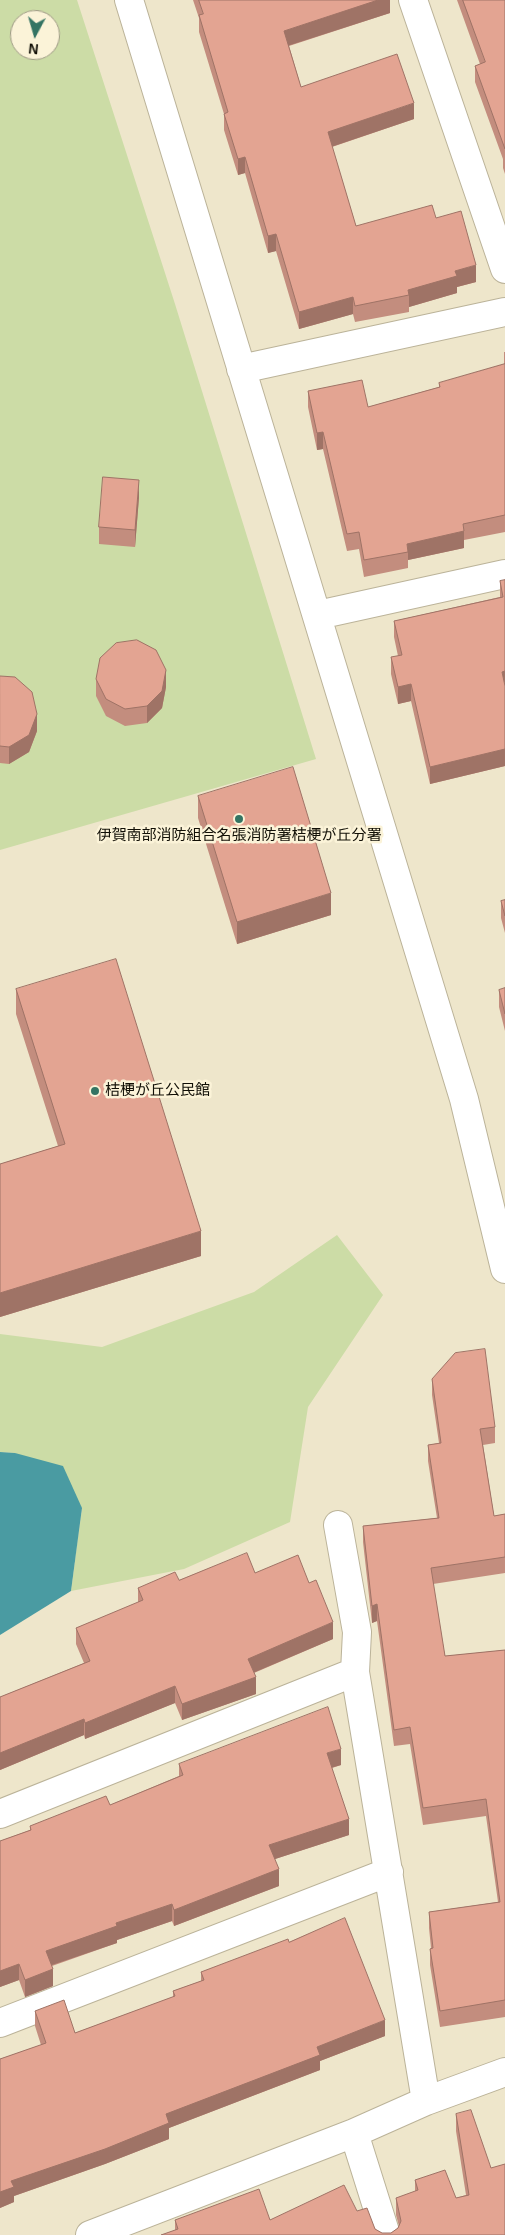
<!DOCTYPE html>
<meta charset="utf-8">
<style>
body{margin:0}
#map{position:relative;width:505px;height:2235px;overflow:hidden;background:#eee6cb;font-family:Helvetica,sans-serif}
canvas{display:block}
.north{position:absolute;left:10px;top:10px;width:50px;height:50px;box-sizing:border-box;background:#fbf3d8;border:1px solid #9d9884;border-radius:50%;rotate:186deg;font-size:14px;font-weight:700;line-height:20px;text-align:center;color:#110f06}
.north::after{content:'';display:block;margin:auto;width:18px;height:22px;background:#347463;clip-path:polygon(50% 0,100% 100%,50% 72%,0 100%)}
</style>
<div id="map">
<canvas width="505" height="2235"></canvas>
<div class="north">N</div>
</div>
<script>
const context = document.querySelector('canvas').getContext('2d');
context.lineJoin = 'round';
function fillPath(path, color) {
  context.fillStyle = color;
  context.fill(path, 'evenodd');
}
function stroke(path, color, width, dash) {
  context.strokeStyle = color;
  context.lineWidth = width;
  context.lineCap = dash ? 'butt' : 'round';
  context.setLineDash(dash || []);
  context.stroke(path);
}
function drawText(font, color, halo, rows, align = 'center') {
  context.font = font + ' Helvetica,"Noto Sans JP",sans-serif';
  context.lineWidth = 5;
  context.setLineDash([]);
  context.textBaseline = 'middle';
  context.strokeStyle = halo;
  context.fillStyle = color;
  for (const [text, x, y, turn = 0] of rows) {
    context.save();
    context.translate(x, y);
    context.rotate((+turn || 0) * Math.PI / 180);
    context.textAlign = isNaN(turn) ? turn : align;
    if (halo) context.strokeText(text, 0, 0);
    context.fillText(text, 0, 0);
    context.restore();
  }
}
fillPath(new Path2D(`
 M 0,0 L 77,0 L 175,304 L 316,759 L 0,850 ZM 20,20 L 50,20 L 50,50 L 20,50 Z
 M 337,1235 L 383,1295 L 308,1407 L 290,1522 L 184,1569 L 71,1591 L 82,1508 L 15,1453 L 0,1452 L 0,1334 L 102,1347 L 254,1292 Z`), '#ccdca6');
fillPath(new Path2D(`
 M 0,1452 L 15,1453 L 63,1466 L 82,1508 L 71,1591 L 0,1635 Z`), '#4a9ba2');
const minor = new Path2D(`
 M 129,0 L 464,1099 L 505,1269
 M 413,0 L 505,269
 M 241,369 L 505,312
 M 318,615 L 505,574
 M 338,1525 L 357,1632 L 355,1672
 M 0,1814 L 355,1672 L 426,2101
 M 0,2023 L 389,1872
 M 354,2133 L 386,2235
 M 90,2235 L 354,2133 L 426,2101 L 505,2072`);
stroke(minor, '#bbb399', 30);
stroke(minor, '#fff', 28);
fillPath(new Path2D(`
 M 193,0 L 390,0 L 390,13 L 289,46 L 301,87 L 414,119 L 332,147 L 356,226 L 436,218 L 476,282 L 457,287 L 457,293 L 409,307 L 409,312 L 355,322 L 353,314 L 299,329 L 276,251 L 268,253 L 245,173 L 238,175 L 224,130 L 224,114 L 199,32 L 199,18 Z
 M 457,0 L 505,0 L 505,174 L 503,168 L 503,159 L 475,82 L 475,66 L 480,64 Z
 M 504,352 L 505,352 L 505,532 L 464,540 L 464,548 L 408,560 L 408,568 L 364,577 L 359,549 L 347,551 L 323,449 L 317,450 L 308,407 L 308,391 L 368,407 L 439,387 L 439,383 L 504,364 Z
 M 139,497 L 135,547 L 99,544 L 99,527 Z
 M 505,580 L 505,766 L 430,784 L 411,701 L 398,704 L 391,674 L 391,657 L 398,656 L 394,637 L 394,621 L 500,597 L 500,581 Z
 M 0,676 L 37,731 L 29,752 L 9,764 L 0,763 Z
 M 96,679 L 166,687 L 162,708 L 147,723 L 125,726 L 106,716 L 96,696 Z
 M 198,796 L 331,915 L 237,944 L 198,818 Z
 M 505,900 L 505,933 L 501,918 L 501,901 Z
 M 505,988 L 505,1031 L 499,1007 L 499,990 Z
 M 16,989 L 201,1256 L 0,1317 L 0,1164 L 58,1146 L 16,1014 Z
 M 432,1379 L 495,1427 L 495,1443 L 483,1445 L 494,1516 L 505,1514 L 505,1573 L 433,1584 L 445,1656 L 505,1650 L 505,2017 L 440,2027 L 430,1965 L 430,1949 L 431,1948 L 429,1928 L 429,1912 L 498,1902 L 486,1816 L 423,1825 L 410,1744 L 394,1746 L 377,1621 L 372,1623 L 363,1542 L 363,1526 L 437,1518 L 428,1461 L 428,1445 L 439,1443 L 432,1395 Z
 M 255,1573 L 333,1639 L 254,1673 L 256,1694 L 182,1720 L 175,1703 L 85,1739 L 84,1735 L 0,1770 L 0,1697 L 84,1663 L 76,1644 L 76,1628 L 138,1603 L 138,1588 L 179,1580 Z
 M 179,1764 L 341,1765 L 332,1768 L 349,1835 L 275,1859 L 279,1886 L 174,1926 L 172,1921 L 117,1940 L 117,1943 L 52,1966 L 53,1986 L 25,1997 L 19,1980 L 0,1987 L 0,1841 L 30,1830 L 30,1826 L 110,1805 L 179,1776 Z
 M 289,1942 L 385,2036 L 320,2061 L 320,2070 L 169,2128 L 169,2139 L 105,2164 L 14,2196 L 14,2202 L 0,2208 L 0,2059 L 41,2045 L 35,2026 L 35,2011 L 75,2033 L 173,1997 L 173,1991 L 201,1981 L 201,1972 Z
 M 456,2114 L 491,2168 L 505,2235 L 175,2230 L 175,2220 L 270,2220 L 357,2211 L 375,2229 L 382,2233 L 391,2233 L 398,2228 L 399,2226 L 396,2215 L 396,2198 L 415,2192 L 415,2180 L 456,2198 L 466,2195 L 456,2131 Z`), '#c38d7e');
fillPath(new Path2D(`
 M 378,0 L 390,0 L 390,13 L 284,47 L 284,31 Z
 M 414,103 L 414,119 L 328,148 L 328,132 Z
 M 245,157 L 245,173 L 238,175 L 238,159 Z
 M 276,234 L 276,251 L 268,253 L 268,236 Z
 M 476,265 L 476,282 L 457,287 L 457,293 L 409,307 L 409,295 L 408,290 L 455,271 Z
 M 353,297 L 353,314 L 299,329 L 299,312 Z
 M 323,432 L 323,449 L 317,450 L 317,433 Z
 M 139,480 L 139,497 L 135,547 L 135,530 Z
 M 464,531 L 464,548 L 408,560 L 408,552 L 407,544 Z
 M 166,670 L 166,687 L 162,708 L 147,723 L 147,706 Z
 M 505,671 L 505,688 L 502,672 Z
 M 411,684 L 411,701 L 398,704 L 398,687 Z
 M 37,714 L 37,731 L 29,752 L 9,764 L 9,747 Z
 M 505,749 L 505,766 L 430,784 L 430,767 Z
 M 331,893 L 331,915 L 237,944 L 237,922 Z
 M 201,1231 L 201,1256 L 0,1317 L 0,1293 Z
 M 377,1604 L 377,1621 L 372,1623 L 372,1606 Z
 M 333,1622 L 333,1639 L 248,1675 L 248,1659 Z
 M 256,1677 L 256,1694 L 182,1720 L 182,1704 Z
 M 175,1686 L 175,1703 L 85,1739 L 85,1723 Z
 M 84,1719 L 84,1735 L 0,1770 L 0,1753 Z
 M 341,1749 L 341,1765 L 327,1769 L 327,1753 Z
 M 349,1819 L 349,1835 L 269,1861 L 269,1845 Z
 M 279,1869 L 279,1886 L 174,1926 L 174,1910 Z
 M 172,1904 L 172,1921 L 117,1940 L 117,1943 L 46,1967 L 46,1951 L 116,1923 Z
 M 19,1964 L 19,1980 L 0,1987 L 0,1971 Z
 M 53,1969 L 53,1986 L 25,1997 L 25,1980 Z
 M 385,2020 L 385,2036 L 320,2061 L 320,2070 L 169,2128 L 169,2139 L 105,2164 L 14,2196 L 14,2202 L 0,2208 L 0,2192 L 11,2181 L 317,2047 Z`), '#9f7366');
const building = new Path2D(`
 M 199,0 L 378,0 L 284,31 L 301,87 L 397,54 L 414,103 L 328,132 L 356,226 L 432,205 L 436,218 L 461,211 L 476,265 L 455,271 L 457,276 L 408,290 L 409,295 L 355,306 L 353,297 L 299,312 L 276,234 L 268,236 L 245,157 L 238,159 L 224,114 L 228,112 L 199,15 L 203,14 Z
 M 463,0 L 505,0 L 505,149 L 475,66 L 485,62 Z
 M 505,364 L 505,515 L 463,524 L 464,531 L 407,544 L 408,552 L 364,560 L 359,532 L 347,534 L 323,432 L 317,433 L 308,391 L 362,380 L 368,407 L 440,387 L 439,383 Z
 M 103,477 L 139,480 L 135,530 L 99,527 Z
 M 505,580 L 505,671 L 502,672 L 505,686 L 505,749 L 430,767 L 411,684 L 398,687 L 391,657 L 402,655 L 394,621 L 503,597 L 500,581 Z
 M 137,640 L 156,650 L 166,670 L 162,691 L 147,706 L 125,709 L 106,699 L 96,679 L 100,658 L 116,643 Z
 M 0,676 L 15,677 L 32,692 L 37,714 L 29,735 L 9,747 L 0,746 Z
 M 293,767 L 331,893 L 237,922 L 198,796 Z
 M 505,900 L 505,916 L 501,901 Z
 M 116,959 L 201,1231 L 0,1293 L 0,1164 L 65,1144 L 16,989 Z
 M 505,988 L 505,1014 L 499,990 Z
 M 485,1349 L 495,1427 L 480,1429 L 494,1516 L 505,1514 L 505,1557 L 431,1568 L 445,1656 L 505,1650 L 505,2000 L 440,2011 L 430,1949 L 433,1948 L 429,1912 L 500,1902 L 486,1799 L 423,1808 L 410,1727 L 394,1730 L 377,1604 L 372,1606 L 363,1526 L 439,1518 L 428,1445 L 441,1443 L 432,1379 L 455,1353 Z
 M 247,1553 L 255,1573 L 298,1555 L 309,1583 L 316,1580 L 333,1622 L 248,1659 L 256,1677 L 182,1704 L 175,1686 L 85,1723 L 84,1719 L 0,1753 L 0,1697 L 90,1661 L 76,1628 L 143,1600 L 138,1588 L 175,1572 L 179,1580 Z
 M 328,1707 L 341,1749 L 327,1753 L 349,1819 L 269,1845 L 279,1869 L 174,1910 L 172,1904 L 116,1923 L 117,1926 L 46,1951 L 53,1969 L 25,1980 L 19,1964 L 0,1971 L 0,1841 L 31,1830 L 30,1826 L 106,1796 L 110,1805 L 183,1775 L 179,1764 Z
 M 345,1918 L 385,2020 L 317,2047 L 320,2055 L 166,2114 L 169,2123 L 105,2149 L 11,2181 L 14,2187 L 0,2192 L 0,2059 L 46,2043 L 35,2011 L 64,2000 L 75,2033 L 175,1996 L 173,1991 L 204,1980 L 201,1972 L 288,1939 L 289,1942 Z
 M 471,2110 L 491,2168 L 505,2164 L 505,2235 L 161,2235 L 178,2229 L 175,2220 L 259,2189 L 270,2220 L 344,2185 L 357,2211 L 367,2208 L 375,2229 L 382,2233 L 391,2233 L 398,2228 L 401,2221 L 396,2198 L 418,2190 L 415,2180 L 445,2170 L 456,2198 L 469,2195 L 456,2114 Z`);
fillPath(building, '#e3a492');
stroke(building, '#9f7366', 1);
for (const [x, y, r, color] of [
 [239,819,5,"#347463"],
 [95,1091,5,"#347463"]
]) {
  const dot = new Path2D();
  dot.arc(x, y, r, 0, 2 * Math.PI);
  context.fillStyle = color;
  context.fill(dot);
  stroke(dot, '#fbf3d8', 2);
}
drawText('15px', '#110f06', '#fbf3d8', [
 ["伊賀南部消防組合名張消防署桔梗が丘分署",239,836],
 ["桔梗が丘公民館",105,1091,"left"]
]);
</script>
